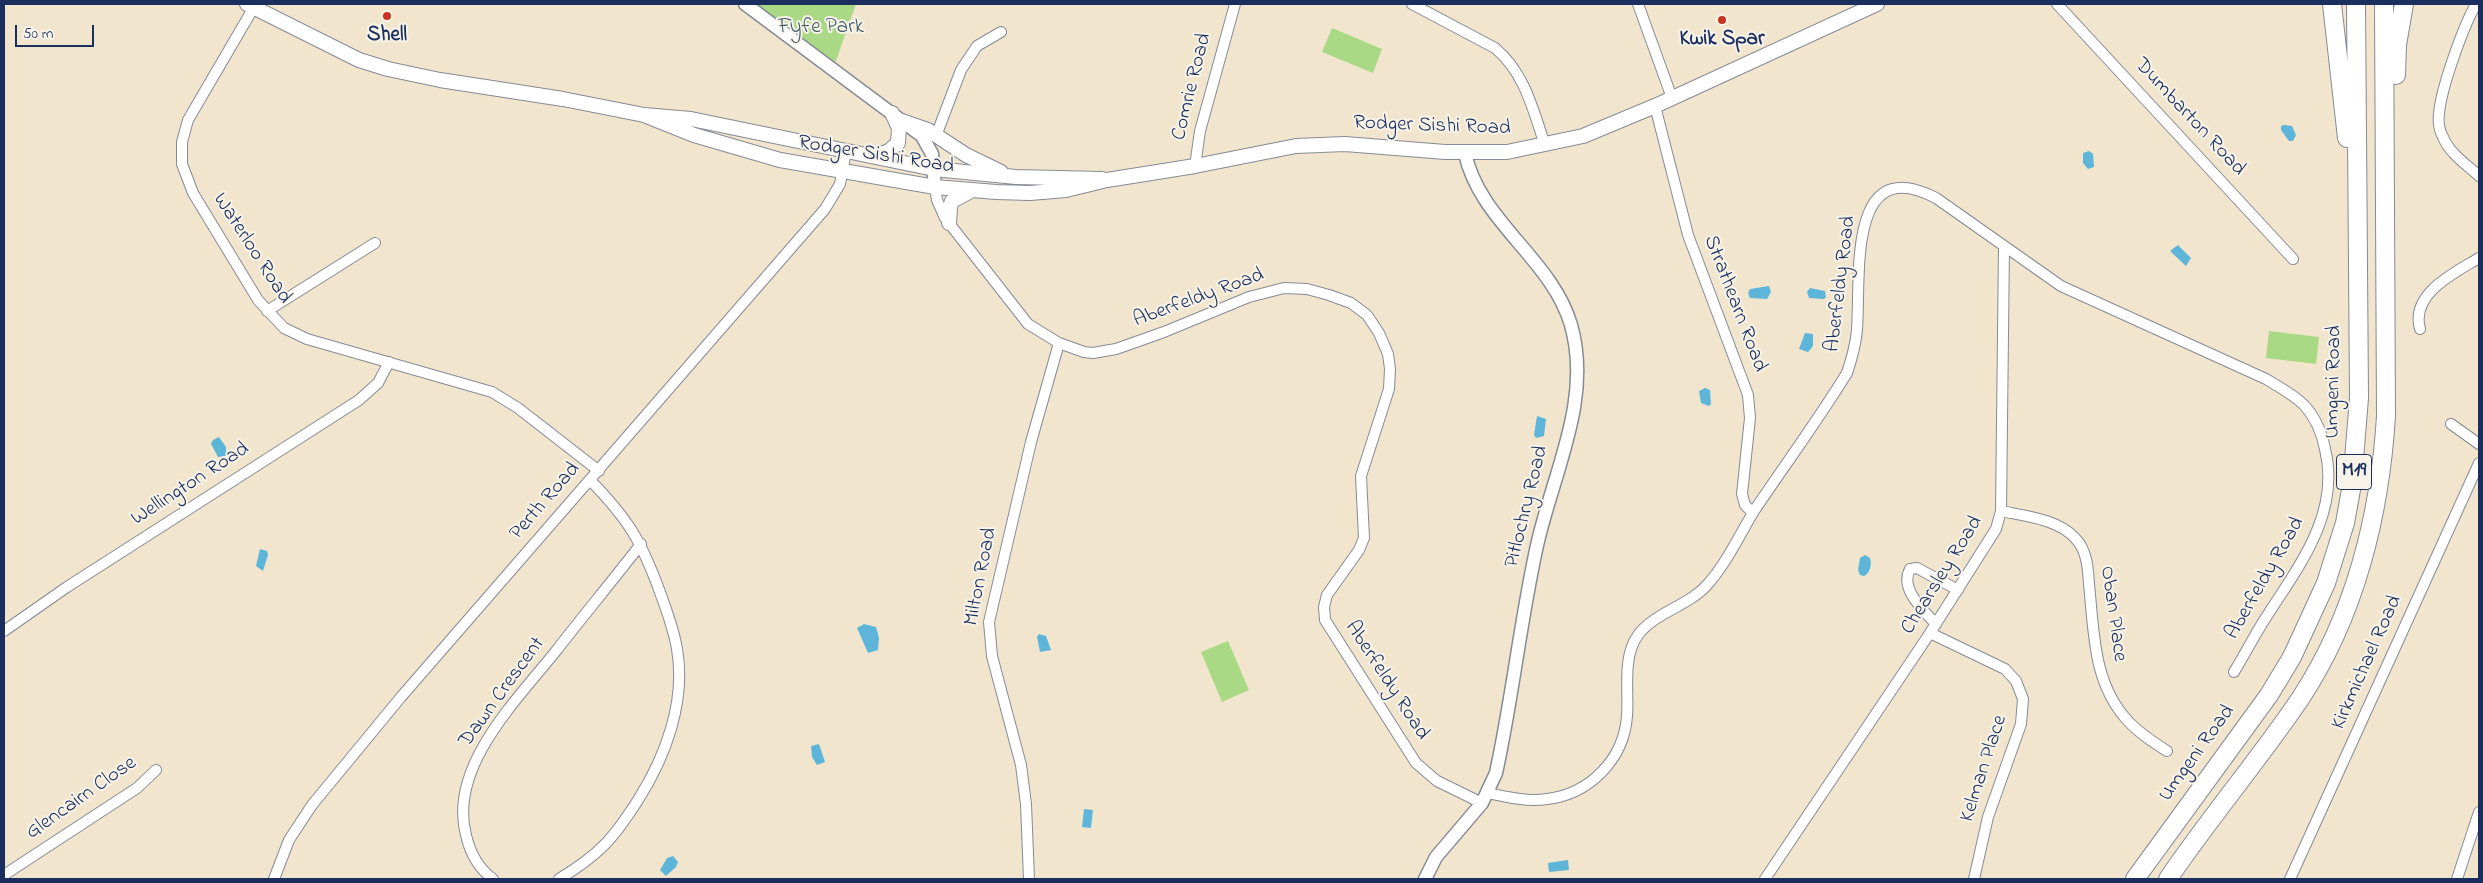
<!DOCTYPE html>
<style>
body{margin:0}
#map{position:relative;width:2483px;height:883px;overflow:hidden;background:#f1e6cd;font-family:"Indie Flower",sans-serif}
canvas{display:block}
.frame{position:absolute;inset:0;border:5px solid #1b2f5e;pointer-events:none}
.scale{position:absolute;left:15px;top:25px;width:79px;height:22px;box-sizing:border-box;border:2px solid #1b2f5e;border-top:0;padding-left:6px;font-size:15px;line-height:18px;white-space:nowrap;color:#1b2f5e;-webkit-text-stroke:4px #f7f3e8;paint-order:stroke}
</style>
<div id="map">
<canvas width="2483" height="883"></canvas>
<div class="frame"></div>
<div class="scale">50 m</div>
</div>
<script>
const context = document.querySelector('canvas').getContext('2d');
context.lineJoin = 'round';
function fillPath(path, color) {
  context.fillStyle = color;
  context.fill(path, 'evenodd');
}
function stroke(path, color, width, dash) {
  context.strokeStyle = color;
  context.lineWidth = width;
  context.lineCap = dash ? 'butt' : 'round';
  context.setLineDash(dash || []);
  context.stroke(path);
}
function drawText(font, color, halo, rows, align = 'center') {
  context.font = font + ' "Indie Flower",sans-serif';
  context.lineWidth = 4;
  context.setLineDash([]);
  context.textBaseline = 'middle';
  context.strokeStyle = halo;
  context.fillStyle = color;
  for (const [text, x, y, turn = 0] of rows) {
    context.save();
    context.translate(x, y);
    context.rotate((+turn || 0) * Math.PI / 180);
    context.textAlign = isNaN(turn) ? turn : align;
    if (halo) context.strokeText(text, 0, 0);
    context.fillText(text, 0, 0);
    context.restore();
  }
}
fillPath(new Path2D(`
 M 747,4 L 856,4 L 833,69 Z
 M 1332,28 L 1382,49 L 1373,73 L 1322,52 Z
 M 2269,331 L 2319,337 L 2316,364 L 2266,358 Z
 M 1228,641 L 1249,690 L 1222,702 L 1201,652 Z`), '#aad986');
fillPath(new Path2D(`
 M 2284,125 L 2292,126 L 2296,135 L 2293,141 L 2289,141 L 2281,130 L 2281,126 Z
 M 2089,151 L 2093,154 L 2094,167 L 2088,169 L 2083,163 L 2083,153 Z
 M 2178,245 L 2191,258 L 2186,266 L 2170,251 Z
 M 1769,286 L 1771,292 L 1767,299 L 1750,298 L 1748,293 L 1750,289 Z
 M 1810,288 L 1825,291 L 1826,297 L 1824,299 L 1809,298 L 1807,292 Z
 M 1805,333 L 1813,334 L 1813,346 L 1808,352 L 1799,349 Z
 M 1705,388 L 1710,390 L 1711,404 L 1709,406 L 1701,403 L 1699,391 Z
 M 1537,416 L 1546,419 L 1544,436 L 1536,438 L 1534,435 Z
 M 219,437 L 226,447 L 226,456 L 218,457 L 211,444 L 213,440 Z
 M 260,549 L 267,551 L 268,555 L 263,571 L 256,566 Z
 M 1865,555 L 1870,558 C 1872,565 1870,573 1864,576 L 1860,575 L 1858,570 L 1860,558 Z
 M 864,624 L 876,627 L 879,638 L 878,650 L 868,653 L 857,628 Z
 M 1039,634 L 1046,636 L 1051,650 L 1040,652 L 1037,637 Z
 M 819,744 L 825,762 L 817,765 L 812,757 L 811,746 Z
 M 1084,809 L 1093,810 L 1091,828 L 1082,827 Z
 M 673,856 L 678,862 L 676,867 L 666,876 L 660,870 L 667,858 Z
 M 1568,860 L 1569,870 L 1549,872 L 1548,863 Z`), '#5db5da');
const minor = new Path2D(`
 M 1412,4 L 1495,48 C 1525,73 1533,110 1545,145
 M 1638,4 L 1672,98
 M 2057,4 L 2293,259
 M 2476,4 C 2463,27 2441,88 2439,114 C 2438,122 2439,130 2443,137 C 2450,154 2466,164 2479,176
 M 254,7 L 188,120 L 182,142 L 182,164 L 193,193 L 258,300 L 284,328 L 307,339 L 492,392 L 518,408 L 599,471
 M 1655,106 L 1688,235 L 1748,395 L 1750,418 L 1742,494 L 1745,505 L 1753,513
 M 936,136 L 961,70 L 977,46 L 1001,32
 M 1195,166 L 1200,131 L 1235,4
 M 935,187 L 937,200 L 945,218 L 1028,324 L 1059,343 L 1084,352 L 1093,353 L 1116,349 L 1164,332 L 1249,297 L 1284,288 L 1307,289 L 1329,295 L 1351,303 L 1367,315 L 1379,333 L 1388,354 L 1390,369 L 1389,389 L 1361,476 L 1364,538 L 1359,550 L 1327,595 L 1324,607 L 1325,620 L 1416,763 L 1437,781 L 1482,803
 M 267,311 L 375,243
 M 2420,329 C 2410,294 2454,273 2479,258
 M 2451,424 L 2479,444
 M 2001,511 C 2025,516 2058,519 2075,538 C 2087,550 2088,568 2089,584 C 2094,632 2093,684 2128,721 C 2139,733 2153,742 2167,751
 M 1936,624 C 1924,611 1899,589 1910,569 L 1917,568 L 1958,590
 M 4,631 L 67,587 L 359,400 L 378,383 L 389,362
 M 1930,633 L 2005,669 L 2016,681 L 2023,699 L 2021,724 L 1988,817 L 1974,879
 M 1488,793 C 1507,797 1527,802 1547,799 C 1590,794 1624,759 1627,716 C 1629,691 1622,657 1638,635 C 1655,612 1689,606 1708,584 C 1727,562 1739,536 1754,511 C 1785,465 1818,420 1847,373 C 1852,358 1856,344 1857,329 C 1861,278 1846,151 1936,198 L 2061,286 L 2266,379 C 2279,387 2293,394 2304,405 C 2315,417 2322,433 2325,449 C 2341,514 2298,567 2265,619 C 2254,636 2245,654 2234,672
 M 4,875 L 137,788 L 156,770
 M 274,879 L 289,840 L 312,805 L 401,697 L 825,209 L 840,184 L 846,151
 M 493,879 C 478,868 470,853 466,835 C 448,767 517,700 556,651 C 584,615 613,580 641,544
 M 559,879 C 599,855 614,838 638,800 C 666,756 686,701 677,649 C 674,630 667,612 661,595 C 642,542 629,520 590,480
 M 1029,879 L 1026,804 L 1021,765 L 992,656 L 989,622 L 1031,442 L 1059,343
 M 1765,879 L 1930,633 L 1996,529 L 2001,511 L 2004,246
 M 2290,879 L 2479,463
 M 2457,879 L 2479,812`);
const tertiary = new Path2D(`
 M 745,4 L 922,136 L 932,154 L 935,187
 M 1425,879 L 1436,857 L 1482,803 L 1496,773 C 1512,700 1520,624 1536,550 C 1551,477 1593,401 1571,325 C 1552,259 1479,221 1465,153`);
const secondary = new Path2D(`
 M 247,4 L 359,60 L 388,69 L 440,80 L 563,99 L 644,115 L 691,119 L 934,169 L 1016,177 L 1102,179
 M 644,115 L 694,135 L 780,160 L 935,187 L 996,192 L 1030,193 L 1066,190 L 1107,180 L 1195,166 L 1296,146 L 1345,144 L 1445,152 L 1507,152 L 1583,136 L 1655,106 L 1877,4
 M 902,121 L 928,130 L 966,155 L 1001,172
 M 876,156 L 889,151 L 898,143 L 899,128 L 892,113
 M 949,223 L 950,207 L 952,201 L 969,192`);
const motorway = new Path2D(`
 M 2332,4 L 2347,138
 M 2396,75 L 2397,45 L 2404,4
 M 2135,879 L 2269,695 L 2292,657 L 2326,583 L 2345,523 L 2352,484 L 2359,398 L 2356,4
 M 2168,879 C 2210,817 2258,761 2300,699 C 2355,616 2380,515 2386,416 L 2384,4`);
stroke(minor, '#868a96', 12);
stroke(tertiary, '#868a96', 15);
stroke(secondary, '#868a96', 16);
stroke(motorway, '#868a96', 20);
stroke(minor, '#fff', 10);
stroke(tertiary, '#fff', 12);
stroke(secondary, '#fff', 14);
stroke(motorway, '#fff', 18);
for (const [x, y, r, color] of [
 [387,16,5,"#c8321e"],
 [1722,20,5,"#c8321e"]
]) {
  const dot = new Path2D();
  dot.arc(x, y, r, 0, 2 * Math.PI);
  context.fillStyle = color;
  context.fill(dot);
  stroke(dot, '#f7f3e8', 2);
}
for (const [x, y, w] of [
 [2354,472,35]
]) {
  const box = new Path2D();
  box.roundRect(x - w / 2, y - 17.5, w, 35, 4);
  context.fillStyle = '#f7f3e8';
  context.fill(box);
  stroke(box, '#1b2f5e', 1);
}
drawText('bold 20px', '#1b2f5e', null, [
 ["M19",2354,472]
]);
drawText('21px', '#3f5a68', '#f7f3e8', [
 ["Fyfe Park",821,29]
]);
drawText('bold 21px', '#1b2f5e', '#f7f3e8', [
 ["Shell",387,37],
 ["Kwik Spar",1722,41]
]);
drawText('21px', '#1b2f5e', '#f7f3e8', [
 ["Comrie Road",1193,87,-76],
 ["Dumbarton Road",2189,118,47],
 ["Rodger Sishi Road",1432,127,2],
 ["Rodger Sishi Road",876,156,9],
 ["Waterloo Road",251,249,57],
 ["Aberfeldy Road",1842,284,-83],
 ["Aberfeldy Road",1199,299,-20],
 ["Strathearn Road",1734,304,69],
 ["Umgeni Road",2335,382,-89],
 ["Wellington Road",191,485,-33],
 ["Perth Road",546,502,-49],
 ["Pitlochry Road",1528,507,-76],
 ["Chearsley Road",1943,576,-58],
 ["Milton Road",982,577,-79],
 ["Aberfeldy Road",2266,579,-60],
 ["Oban Place",2112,614,82],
 ["Kirkmichael Road",2368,663,-66],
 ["Aberfeldy Road",1386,681,57],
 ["Dawn Crescent",503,693,-54],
 ["Umgeni Road",2198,754,-54],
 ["Kelman Place",1985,769,-72],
 ["Glencairn Close",82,799,-35]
]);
</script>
